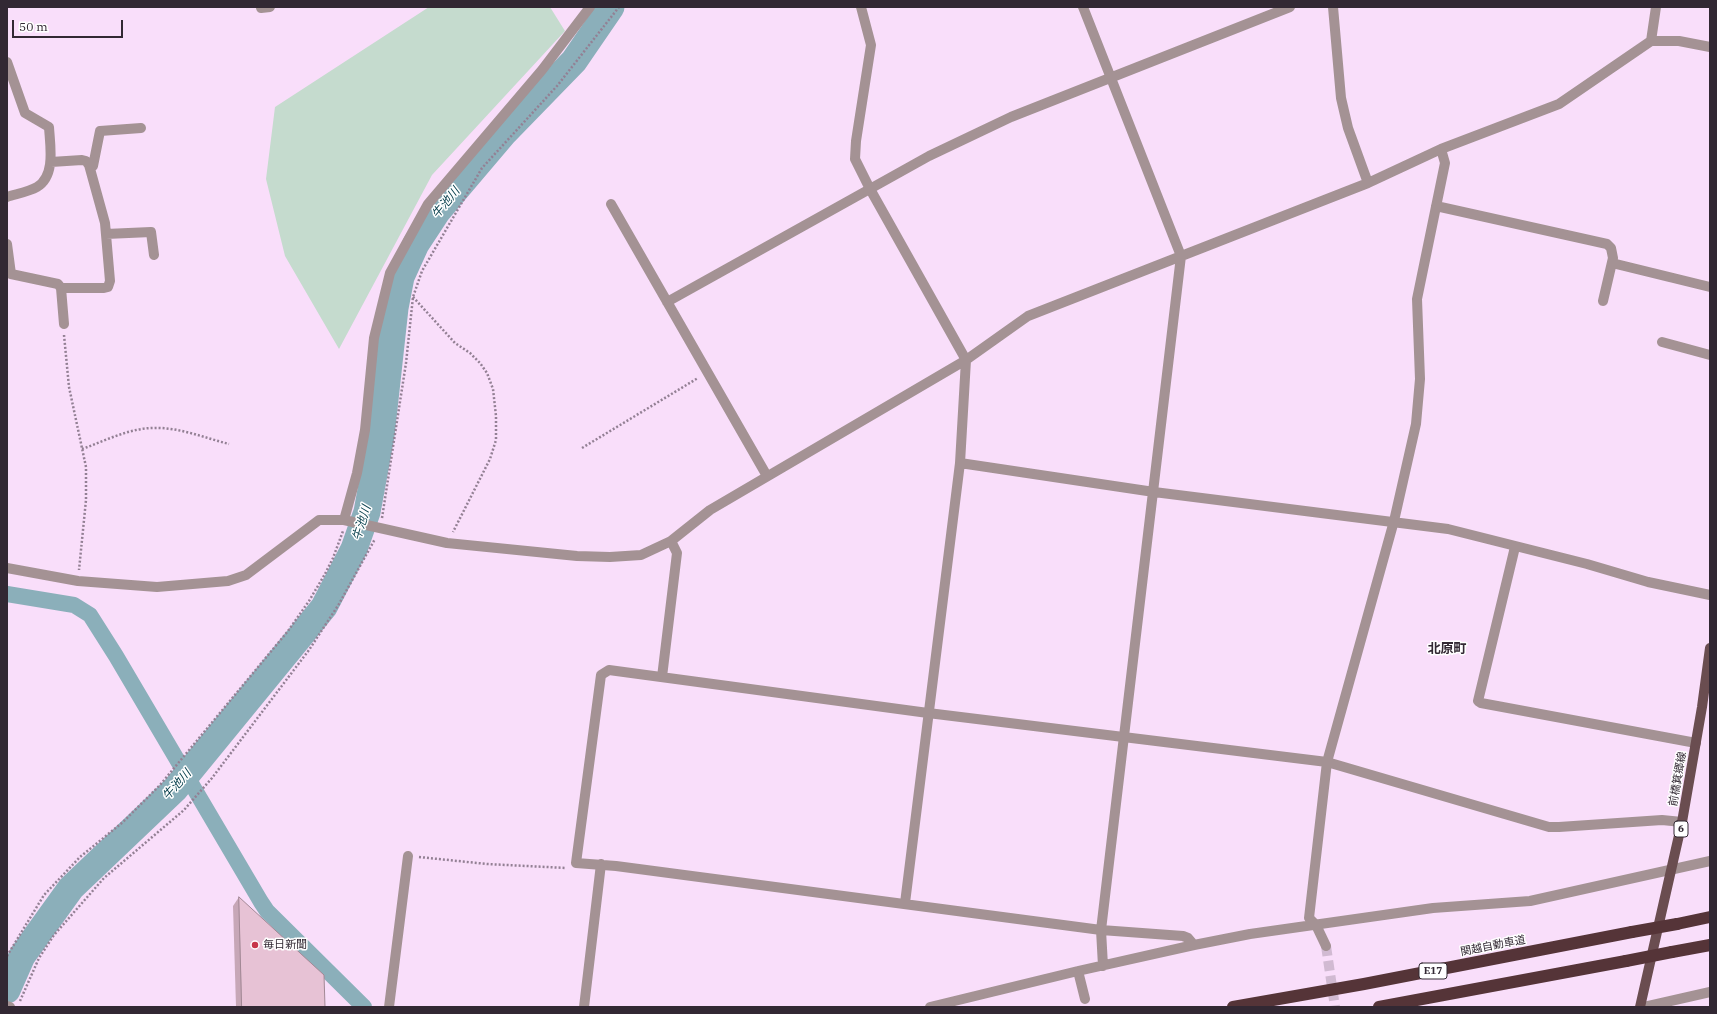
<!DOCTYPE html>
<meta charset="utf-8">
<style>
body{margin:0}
#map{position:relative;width:1717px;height:1014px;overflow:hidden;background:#f9defa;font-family:"IBM Plex Serif",serif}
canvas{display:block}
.frame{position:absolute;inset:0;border:8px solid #322833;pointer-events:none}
.scale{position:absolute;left:12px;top:20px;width:111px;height:18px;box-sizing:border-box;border:2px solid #322833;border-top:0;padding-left:5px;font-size:12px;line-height:14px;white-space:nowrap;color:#322833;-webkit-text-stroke:3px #fff;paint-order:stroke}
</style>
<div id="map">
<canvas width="1717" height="1014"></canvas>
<div class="frame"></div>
<div class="scale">50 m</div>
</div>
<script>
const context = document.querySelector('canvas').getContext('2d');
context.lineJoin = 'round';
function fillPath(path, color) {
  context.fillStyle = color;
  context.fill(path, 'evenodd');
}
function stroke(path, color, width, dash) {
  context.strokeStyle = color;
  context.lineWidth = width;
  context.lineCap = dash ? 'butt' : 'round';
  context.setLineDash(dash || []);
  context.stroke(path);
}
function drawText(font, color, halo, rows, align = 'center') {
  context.font = font + ' "IBM Plex Serif","Noto Sans JP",serif';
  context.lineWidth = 3;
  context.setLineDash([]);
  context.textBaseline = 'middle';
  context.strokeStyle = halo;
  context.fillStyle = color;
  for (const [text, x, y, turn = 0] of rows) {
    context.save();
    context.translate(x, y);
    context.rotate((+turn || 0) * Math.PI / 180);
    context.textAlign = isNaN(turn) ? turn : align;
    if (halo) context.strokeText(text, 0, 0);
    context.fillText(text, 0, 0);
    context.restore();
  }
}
fillPath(new Path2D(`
 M 429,7 L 550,7 L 565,31 L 432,175 L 339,349 L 285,256 L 266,179 L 275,107 Z`), '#c5dbce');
stroke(new Path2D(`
 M 7,594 L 74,605 L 90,615 L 116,656 L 261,902 L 267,911 L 364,1007`), '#8bafba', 16);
stroke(new Path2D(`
 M 7,990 L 22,956 L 71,888 L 175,789 L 324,607 L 354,549 L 367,512 L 381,436 L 395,308 L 401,277 L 416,244 L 437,212 L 504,133 L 574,61 L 611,7`), '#8bafba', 27);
stroke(new Path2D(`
 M 1326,946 L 1335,1007`), '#d1bad2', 10, [10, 5]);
stroke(new Path2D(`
 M 413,297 L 455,343 L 470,353 L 480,363 L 487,373 L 493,389 L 496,416 L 496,440 L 490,459 L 453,532
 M 64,335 L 69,387 L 86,467 L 86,500 L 79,570
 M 582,448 L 698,378
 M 82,449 C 105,441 129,428 154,428 C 179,427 205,438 229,444
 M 382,518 L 406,363 L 413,297 L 422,271 L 482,168 L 557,86 L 619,7
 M 419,857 L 487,864 L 566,868
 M 7,956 L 44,895 L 80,857 L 123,822 L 160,785 L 288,631 L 309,601 L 325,574 L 333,558 L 343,531
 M 20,1001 L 39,958 L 54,935 L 104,878 L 184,810 L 212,778 L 309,650 L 339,604 L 375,539`), '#938094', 2.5, [2, 2]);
stroke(new Path2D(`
 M 861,7 L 871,45 L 856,141 L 855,159 L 870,189 L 966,360 L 960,463 L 905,903
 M 1083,7 L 1181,256 L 1101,930 L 1103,966
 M 1333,7 L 1341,98 L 1348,128 L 1368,183
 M 261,8 L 270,7
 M 1651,41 L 1656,7
 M 7,62 L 25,113 L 49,127 C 50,145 56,176 37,187 C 28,192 16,194 7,197
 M 51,162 L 82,160 L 86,161 L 89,165 L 105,223 L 110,281 L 108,287 L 104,288 L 61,288
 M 90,168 L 93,166 L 100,131 L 141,128
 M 611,204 L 767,476
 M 1436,206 L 1607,244 L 1611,248 L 1613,258 L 1603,301
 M 106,234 L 151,232 L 154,255
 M 7,244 L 11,274 L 58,284 L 61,288 L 64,324
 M 1612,263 L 1710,287
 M 667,302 L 929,156 L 1011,117 L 1290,7
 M 1662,342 L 1710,355
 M 960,463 L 1154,492 L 1448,529 L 1587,564 L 1648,582 L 1710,595
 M 344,520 L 357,473 L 365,430 L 374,338 L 390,273 L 428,204 L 542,70 L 590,7
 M 1515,547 L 1478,701 L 1481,703 L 1696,743
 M 7,568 L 78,581 L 157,587 L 228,581 L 246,575 L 319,520 L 344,520 L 447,543 L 577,556 L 610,557 L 641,555 L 671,541 L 710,510 L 966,360 L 1028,316 L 1368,183 L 1441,149 L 1559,104 L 1651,41 L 1679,41 L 1710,47
 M 662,677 L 677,553 L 671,541
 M 1194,945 L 1188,938 L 1183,936 L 1101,930 L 616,866 L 576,863 L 601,675 L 609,670 L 928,713 L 1327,762 L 1549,827 L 1559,827 L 1662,820 L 1682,822
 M 1326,946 L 1316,925 L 1309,918 L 1327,762 L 1394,521 L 1416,424 L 1420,379 L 1417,299 L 1445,163 L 1441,149
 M 1078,971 L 1085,999
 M 7,1006 L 10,1007
 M 389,1007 L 408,856
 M 584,1007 L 601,864
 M 930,1007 L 1078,971 L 1194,945 L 1250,934 L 1433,908 L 1530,901 L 1710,861
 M 1644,1007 L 1710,992`), '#a49294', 10);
stroke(new Path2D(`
 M 1640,1007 L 1682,822 L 1702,707 L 1710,648`), '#6a4d50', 10);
stroke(new Path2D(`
 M 1677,924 L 1710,917
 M 1672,952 L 1710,945
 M 1233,1007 L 1364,984 L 1632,932
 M 1379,1007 L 1626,961`), '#553438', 12);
stroke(new Path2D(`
 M 1632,932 L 1677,924
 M 1626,961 L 1672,952`), '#553438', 12);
fillPath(new Path2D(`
 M 239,897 L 325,1007 L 236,1007 L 233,906 Z`), '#c7a7b7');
const building = new Path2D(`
 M 239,897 L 324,975 L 325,1007 L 242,1007 Z`);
fillPath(building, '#e7c2d5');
stroke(building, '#a28895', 1);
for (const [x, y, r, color] of [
 [255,945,4,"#c7374a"]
]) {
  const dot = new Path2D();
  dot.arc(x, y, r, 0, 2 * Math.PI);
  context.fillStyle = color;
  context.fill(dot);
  stroke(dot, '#fff', 1.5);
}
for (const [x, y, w] of [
 [1681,829,14],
 [1433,971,28]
]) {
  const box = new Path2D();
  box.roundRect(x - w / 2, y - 8, w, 16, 3);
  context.fillStyle = '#fff';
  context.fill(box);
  stroke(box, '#322833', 1);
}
drawText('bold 10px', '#322833', null, [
 ["6",1681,829],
 ["E17",1433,971]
]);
drawText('11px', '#322833', '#fff', [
 ["前橋箕郷線",1678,779,-80],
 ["関越自動車道",1493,946,-11]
]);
drawText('11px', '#322833', '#fff', [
 ["毎日新聞",263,945]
], 'left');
drawText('italic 12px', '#0a414e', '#fff', [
 ["牛池川",446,203,-51],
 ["牛池川",362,523,-73],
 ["牛池川",177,785,-48]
]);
drawText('bold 13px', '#322833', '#fff', [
 ["北原町",1447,649]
]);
</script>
